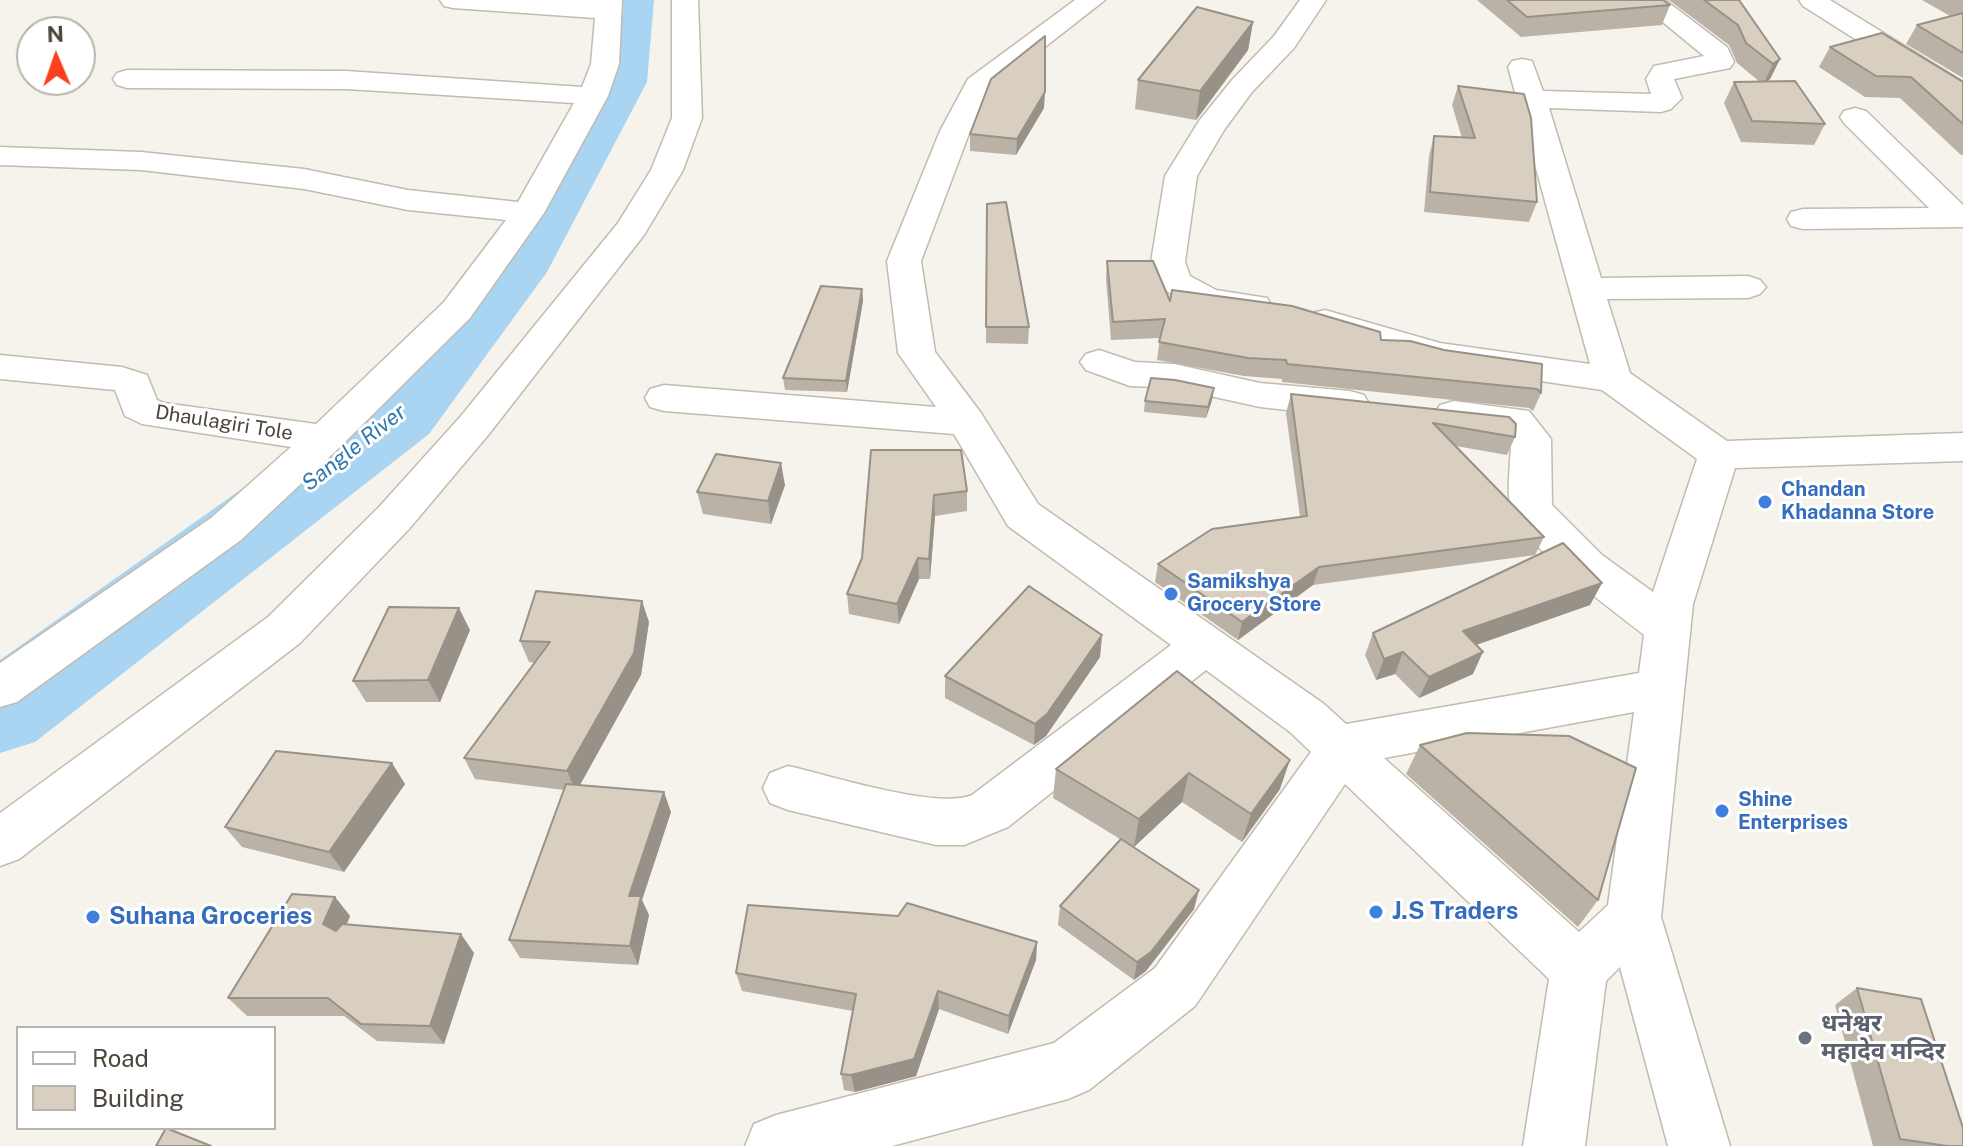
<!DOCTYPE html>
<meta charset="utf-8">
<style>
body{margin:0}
#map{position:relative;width:1963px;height:1146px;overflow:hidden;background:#f6f3ec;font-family:"Public Sans",sans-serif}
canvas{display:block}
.legend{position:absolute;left:16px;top:1026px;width:260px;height:104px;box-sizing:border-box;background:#fff;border:2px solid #b7b4b0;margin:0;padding:10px 14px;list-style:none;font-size:24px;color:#4b4439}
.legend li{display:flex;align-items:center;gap:16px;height:40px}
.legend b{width:40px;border:2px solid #b7b4b0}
.north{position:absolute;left:16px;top:16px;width:80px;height:80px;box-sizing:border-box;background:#fff;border:2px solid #b7b4b0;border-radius:50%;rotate:358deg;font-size:22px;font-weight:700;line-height:32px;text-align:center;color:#4b4439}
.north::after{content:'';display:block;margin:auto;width:28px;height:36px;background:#fc3f1d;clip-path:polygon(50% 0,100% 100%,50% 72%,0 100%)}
</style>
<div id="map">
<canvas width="1963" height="1146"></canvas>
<ul class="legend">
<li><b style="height:10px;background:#fff"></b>Road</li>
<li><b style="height:22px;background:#d8cfc1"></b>Building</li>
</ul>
<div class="north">N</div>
</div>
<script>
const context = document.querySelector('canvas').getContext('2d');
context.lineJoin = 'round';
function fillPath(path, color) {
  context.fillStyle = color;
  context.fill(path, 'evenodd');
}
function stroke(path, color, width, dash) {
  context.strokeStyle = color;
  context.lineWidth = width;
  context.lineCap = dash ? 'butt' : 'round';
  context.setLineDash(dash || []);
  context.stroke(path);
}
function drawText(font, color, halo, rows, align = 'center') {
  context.font = font + ' "Public Sans","Noto Sans Devanagari",sans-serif';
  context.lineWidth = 6;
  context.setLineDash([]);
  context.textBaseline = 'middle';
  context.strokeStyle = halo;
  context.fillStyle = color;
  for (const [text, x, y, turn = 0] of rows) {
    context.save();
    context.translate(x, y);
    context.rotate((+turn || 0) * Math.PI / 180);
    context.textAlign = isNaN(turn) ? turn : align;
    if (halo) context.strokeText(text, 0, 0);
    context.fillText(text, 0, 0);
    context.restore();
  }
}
fillPath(new Path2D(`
 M 600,0 L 654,0 L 647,82 L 547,272 L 429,434 L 35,742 L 0,753 L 0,660 L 373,396 L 482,264 L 589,82 Z`), '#a9d4f2');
const minor = new Path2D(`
 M 440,0 L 622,0 L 619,64 L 608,96 L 544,213 L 470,318 L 339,448 L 241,540 L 17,702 L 0,707 L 0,663 L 211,518 L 291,447 L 142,424 L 125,416 L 115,390 L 0,379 L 0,355 L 122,367 L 147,375 L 157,400 L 164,403 L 316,424 L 444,302 L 506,220 L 408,210 L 304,189 L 141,170 L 0,165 L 0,147 L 141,152 L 304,169 L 408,190 L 518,202 L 574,103 L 346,89 L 127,88 L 117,85 L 113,79 L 117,73 L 127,70 L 346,71 L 582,87 L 591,64 L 595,18 L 453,8 L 444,6 Z
 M 672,0 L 698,0 L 702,118 L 683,170 L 644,235 L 489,434 L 409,529 L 300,643 L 19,859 L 0,866 L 0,813 L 268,617 L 379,507 L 461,416 L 618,223 L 651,170 L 672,118 Z
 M 1075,0 L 1105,0 L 990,90 L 970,131 L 921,261 L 935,352 L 981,413 L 1038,504 L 1324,704 L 1346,724 L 1639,673 L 1644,635 C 1613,610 1522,545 1511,509 C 1506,493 1511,459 1511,441 L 1503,432 L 1440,423 L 1434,414 L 1440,405 L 1454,401 L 1529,411 L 1551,439 L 1552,505 L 1602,555 L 1653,592 L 1697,459 L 1602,390 L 1438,366 L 1312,329 L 1307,321 L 1312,313 L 1325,310 L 1440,343 L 1590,364 L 1508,67 L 1512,61 L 1522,59 L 1532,61 L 1543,91 L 1651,94 L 1646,79 L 1654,66 L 1704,56 L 1636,0 L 1665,0 L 1727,47 L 1734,62 L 1730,68 L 1674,79 L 1682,98 L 1671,109 L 1661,112 L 1549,108 L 1601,278 L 1748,276 L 1760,280 L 1766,287 L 1760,294 L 1748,298 L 1607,299 L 1630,373 L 1727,441 L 1963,433 L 1963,461 L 1735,468 L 1693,604 L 1661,917 L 1730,1146 L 1668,1146 L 1620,967 L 1606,981 L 1585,1146 L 1523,1146 L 1549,979 L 1345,784 L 1195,1006 L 1089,1090 L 1068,1099 L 892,1146 L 745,1146 L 754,1124 L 776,1115 L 1054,1043 L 1155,968 L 1311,752 L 1290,732 L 1206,670 L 1008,827 L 964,845 L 936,845 L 788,810 L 770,803 L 763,788 L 770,773 L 788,766 C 829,775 937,810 972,795 L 1171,645 L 1008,526 L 954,434 L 664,411 L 650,407 L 645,398 L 650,389 L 664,385 L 936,407 L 898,353 L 887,261 L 940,131 L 968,79 ZM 1634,712 L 1608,905 L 1579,932 L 1384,758 Z
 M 1300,0 L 1326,0 L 1294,48 L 1252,92 L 1224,130 L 1197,176 L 1185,262 L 1190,276 L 1216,290 L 1267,298 L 1272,306 L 1267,314 L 1254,317 L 1194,307 L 1163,289 L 1151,262 L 1165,176 L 1199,121 L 1232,80 L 1274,36 Z
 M 1799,0 L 1830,0 L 1963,82 L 1963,104 L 1953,101 L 1803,6 Z
 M 1855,108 L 1866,111 L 1963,205 L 1963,227 L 1803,229 L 1791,226 L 1787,219 L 1791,212 L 1803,209 L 1929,208 L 1844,123 L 1840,117 L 1844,111 Z
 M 1099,350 L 1135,362 L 1174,364 L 1260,383 L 1350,391 L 1364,395 L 1369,404 L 1364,413 L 1350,417 L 1260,407 L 1174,388 L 1130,386 L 1086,370 L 1080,362 L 1086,354 Z`);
stroke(minor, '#c2bbae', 3);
fillPath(minor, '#fff');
fillPath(new Path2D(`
 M 1477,0 L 1663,0 L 1670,5 L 1662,25 L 1521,37 Z
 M 1669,0 L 1739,0 L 1780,59 L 1770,79 L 1767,81 L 1825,124 L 1814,145 L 1741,142 L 1724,103 L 1734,82 L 1760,82 L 1737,63 L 1729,45 Z
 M 1922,0 L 1963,0 L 1963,78 L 1906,44 L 1917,25 L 1950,16 Z
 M 1253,22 L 1248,50 L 1196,120 L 1135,109 L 1138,80 Z
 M 1830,47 L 1963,82 L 1963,155 L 1961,155 L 1900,98 L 1865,97 L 1819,67 Z
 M 1458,86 L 1537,202 L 1529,222 L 1424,212 L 1429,156 L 1434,136 L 1462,138 L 1452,105 Z
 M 1044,108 L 1016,155 L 970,151 L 970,134 Z
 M 987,204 L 1029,327 L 1028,344 L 986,343 Z
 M 1107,261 L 1170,301 L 1444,350 L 1542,364 L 1541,393 L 1533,411 L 1529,408 L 1282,382 L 1282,379 L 1244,376 L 1157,360 L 1160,338 L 1111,340 L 1106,279 Z
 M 862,289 L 863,301 L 847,392 L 785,390 L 783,378 Z
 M 1214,388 L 1212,400 L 1206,418 L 1144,412 L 1145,401 Z
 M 1291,394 L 1515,437 L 1507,455 L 1456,446 L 1544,537 L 1535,555 L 1313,585 L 1238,640 L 1155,582 L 1158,564 L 1300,517 L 1286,413 Z
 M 871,450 L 967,491 L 967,511 L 935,516 L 930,579 L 919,579 L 899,624 L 849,614 L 847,594 L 862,558 Z
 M 785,485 L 771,524 L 703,514 L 697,492 Z
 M 1602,583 L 1590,605 L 1476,645 L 1473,674 L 1419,698 L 1395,674 L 1376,680 L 1365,655 L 1373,633 Z
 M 649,622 L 641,675 L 580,785 L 671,812 L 642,900 L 649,915 L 638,965 L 520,958 L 509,940 L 564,790 L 475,779 L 464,758 L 535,663 L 529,662 L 520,641 Z
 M 470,630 L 440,702 L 366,702 L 353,681 Z
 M 1102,635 L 1100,657 L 1046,736 L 1034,745 L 945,698 L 945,676 Z
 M 1177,671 L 1280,789 L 1242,842 L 1182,802 L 1134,847 L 1194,909 L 1146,971 L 1134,980 L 1058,925 L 1060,906 L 1120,839 L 1053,798 L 1056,769 Z
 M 1420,745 L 1598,900 L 1578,927 L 1406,774 Z
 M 405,784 L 344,872 L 242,847 L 225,827 Z
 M 335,897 L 350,916 L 347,924 L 474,953 L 444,1044 L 377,1041 L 344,1016 L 247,1016 L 228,998 Z
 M 1037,942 L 1036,960 L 1008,1034 L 939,1009 L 916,1076 L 855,1092 L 844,1090 L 841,1074 L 853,1011 L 742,991 L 736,973 Z
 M 1857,988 L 1963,1146 L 1873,1146 L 1835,1005 Z`), '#bab2a6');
fillPath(new Path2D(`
 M 1253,22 L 1248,50 L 1196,120 L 1200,91 Z
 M 1780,59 L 1770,79 L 1763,85 L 1773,64 Z
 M 1045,92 L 1044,108 L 1016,155 L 1017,139 Z
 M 862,289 L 863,301 L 847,392 L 846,381 Z
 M 1214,388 L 1212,400 L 1206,418 L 1208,407 Z
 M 781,463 L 785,485 L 771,524 L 768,501 Z
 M 934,495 L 935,516 L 930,579 L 929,559 Z
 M 918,558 L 919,579 L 899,624 L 897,604 Z
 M 1319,567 L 1313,585 L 1238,640 L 1242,622 Z
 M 1602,583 L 1590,605 L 1453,653 L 1463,631 Z
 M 642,601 L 649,622 L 641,675 L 576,792 L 567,771 Z
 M 459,608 L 470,630 L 440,702 L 428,680 Z
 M 1102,635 L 1100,657 L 1046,736 L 1034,745 L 1035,724 Z
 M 1403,652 L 1395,674 L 1376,680 L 1384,659 Z
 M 1483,652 L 1473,674 L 1419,698 L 1429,677 Z
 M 1290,760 L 1280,789 L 1242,842 L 1251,814 Z
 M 392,763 L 405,784 L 344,872 L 329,852 Z
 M 1189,773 L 1182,802 L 1134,847 L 1139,819 Z
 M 664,792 L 671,812 L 642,900 L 649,915 L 638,965 L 630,946 L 629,896 Z
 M 1199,890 L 1194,909 L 1146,971 L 1134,980 L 1137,962 Z
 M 335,897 L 350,916 L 339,942 L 323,924 Z
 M 461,934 L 474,953 L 444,1044 L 430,1026 Z
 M 1037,942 L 1036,960 L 1008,1034 L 1009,1016 Z
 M 938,991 L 939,1009 L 916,1076 L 855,1092 L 851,1075 Z`), '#979187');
const building = new Path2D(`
 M 1507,0 L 1663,0 L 1670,5 L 1527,17 Z
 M 1704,0 L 1739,0 L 1780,59 L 1773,64 L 1746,43 L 1738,25 Z
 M 1197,7 L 1253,22 L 1200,91 L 1138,80 Z
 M 1963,13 L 1963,53 L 1917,25 Z
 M 1882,33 L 1963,82 L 1963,124 L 1911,77 L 1876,76 L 1830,47 Z
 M 1045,36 L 1045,92 L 1017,139 L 970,134 L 991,79 Z
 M 1795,81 L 1825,124 L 1752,121 L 1734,82 Z
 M 1458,86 L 1524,94 L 1531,118 L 1537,202 L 1430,192 L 1434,136 L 1475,138 Z
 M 1006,202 L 1029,327 L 986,327 L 987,204 Z
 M 1107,261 L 1153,261 L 1170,301 L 1172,290 L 1292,306 L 1380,332 L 1381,340 L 1410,341 L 1444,350 L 1542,364 L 1541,393 L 1537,389 L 1287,364 L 1286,360 L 1248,358 L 1159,342 L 1165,319 L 1113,322 Z
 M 821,286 L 862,289 L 846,381 L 783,378 Z
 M 1151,378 L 1175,380 L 1214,388 L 1208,407 L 1145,401 Z
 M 1291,394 L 1509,417 L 1516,424 L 1515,437 L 1433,423 L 1544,537 L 1319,567 L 1242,622 L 1158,564 L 1212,529 L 1307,516 Z
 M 871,450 L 961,450 L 967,491 L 934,495 L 929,559 L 918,558 L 897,604 L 847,594 L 862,558 Z
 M 716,454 L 781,463 L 768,501 L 697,492 Z
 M 1563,543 L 1602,583 L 1463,631 L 1483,652 L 1429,677 L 1403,652 L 1384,659 L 1373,633 Z
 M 1029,586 L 1102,635 L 1047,714 L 1035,724 L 945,676 Z
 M 536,591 L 642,601 L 634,653 L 567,771 L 464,758 L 550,642 L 520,641 Z
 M 389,607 L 459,608 L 428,680 L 353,681 Z
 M 1177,671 L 1290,760 L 1251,814 L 1189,773 L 1139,819 L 1056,769 Z
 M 1467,733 L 1569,736 L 1636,768 L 1598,900 L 1420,745 Z
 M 276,751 L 392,763 L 329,852 L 225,827 Z
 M 566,784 L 664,792 L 629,896 L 641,896 L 630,946 L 509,940 Z
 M 1121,839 L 1199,890 L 1151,952 L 1137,962 L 1060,906 Z
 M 292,894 L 335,897 L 323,924 L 336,931 L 342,924 L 461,934 L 430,1026 L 361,1024 L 328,998 L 228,998 Z
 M 907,903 L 1037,942 L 1009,1016 L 938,991 L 914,1059 L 851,1075 L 841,1074 L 856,994 L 736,973 L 748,905 L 898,916 Z
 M 1857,988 L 1921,999 L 1963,1128 L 1963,1146 L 1947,1146 L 1900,1139 Z
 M 166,1128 L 211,1146 L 156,1146 Z`);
fillPath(building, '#d8cfc1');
stroke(building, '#979187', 2);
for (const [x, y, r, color] of [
 [1765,502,8,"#3f7fe0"],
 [1171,594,8,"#3f7fe0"],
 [1722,811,8,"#3f7fe0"],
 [1376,912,8,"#3f7fe0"],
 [93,917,8,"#3f7fe0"],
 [1805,1038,8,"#6b7280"]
]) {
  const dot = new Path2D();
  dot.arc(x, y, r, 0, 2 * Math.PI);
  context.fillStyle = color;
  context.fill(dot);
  stroke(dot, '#fff', 3);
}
drawText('20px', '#4b4439', '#fff', [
 ["Dhaulagiri Tole",224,423,9]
]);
drawText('bold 20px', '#366cbe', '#fff', [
 ["Chandan",1781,490],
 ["Khadanna Store",1781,513],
 ["Samikshya",1187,582],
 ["Grocery Store",1187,605],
 ["Shine",1738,800],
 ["Enterprises",1738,823]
], 'left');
drawText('italic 22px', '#2e7ab2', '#fff', [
 ["Sangle River",354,448,-38]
]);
drawText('bold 24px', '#366cbe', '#fff', [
 ["J.S Traders",1392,912],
 ["Suhana Groceries",109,917]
], 'left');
drawText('bold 24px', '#5b616d', '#fff', [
 ["धनेश्वर",1821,1024],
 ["महादेव मन्दिर",1821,1052]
], 'left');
</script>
